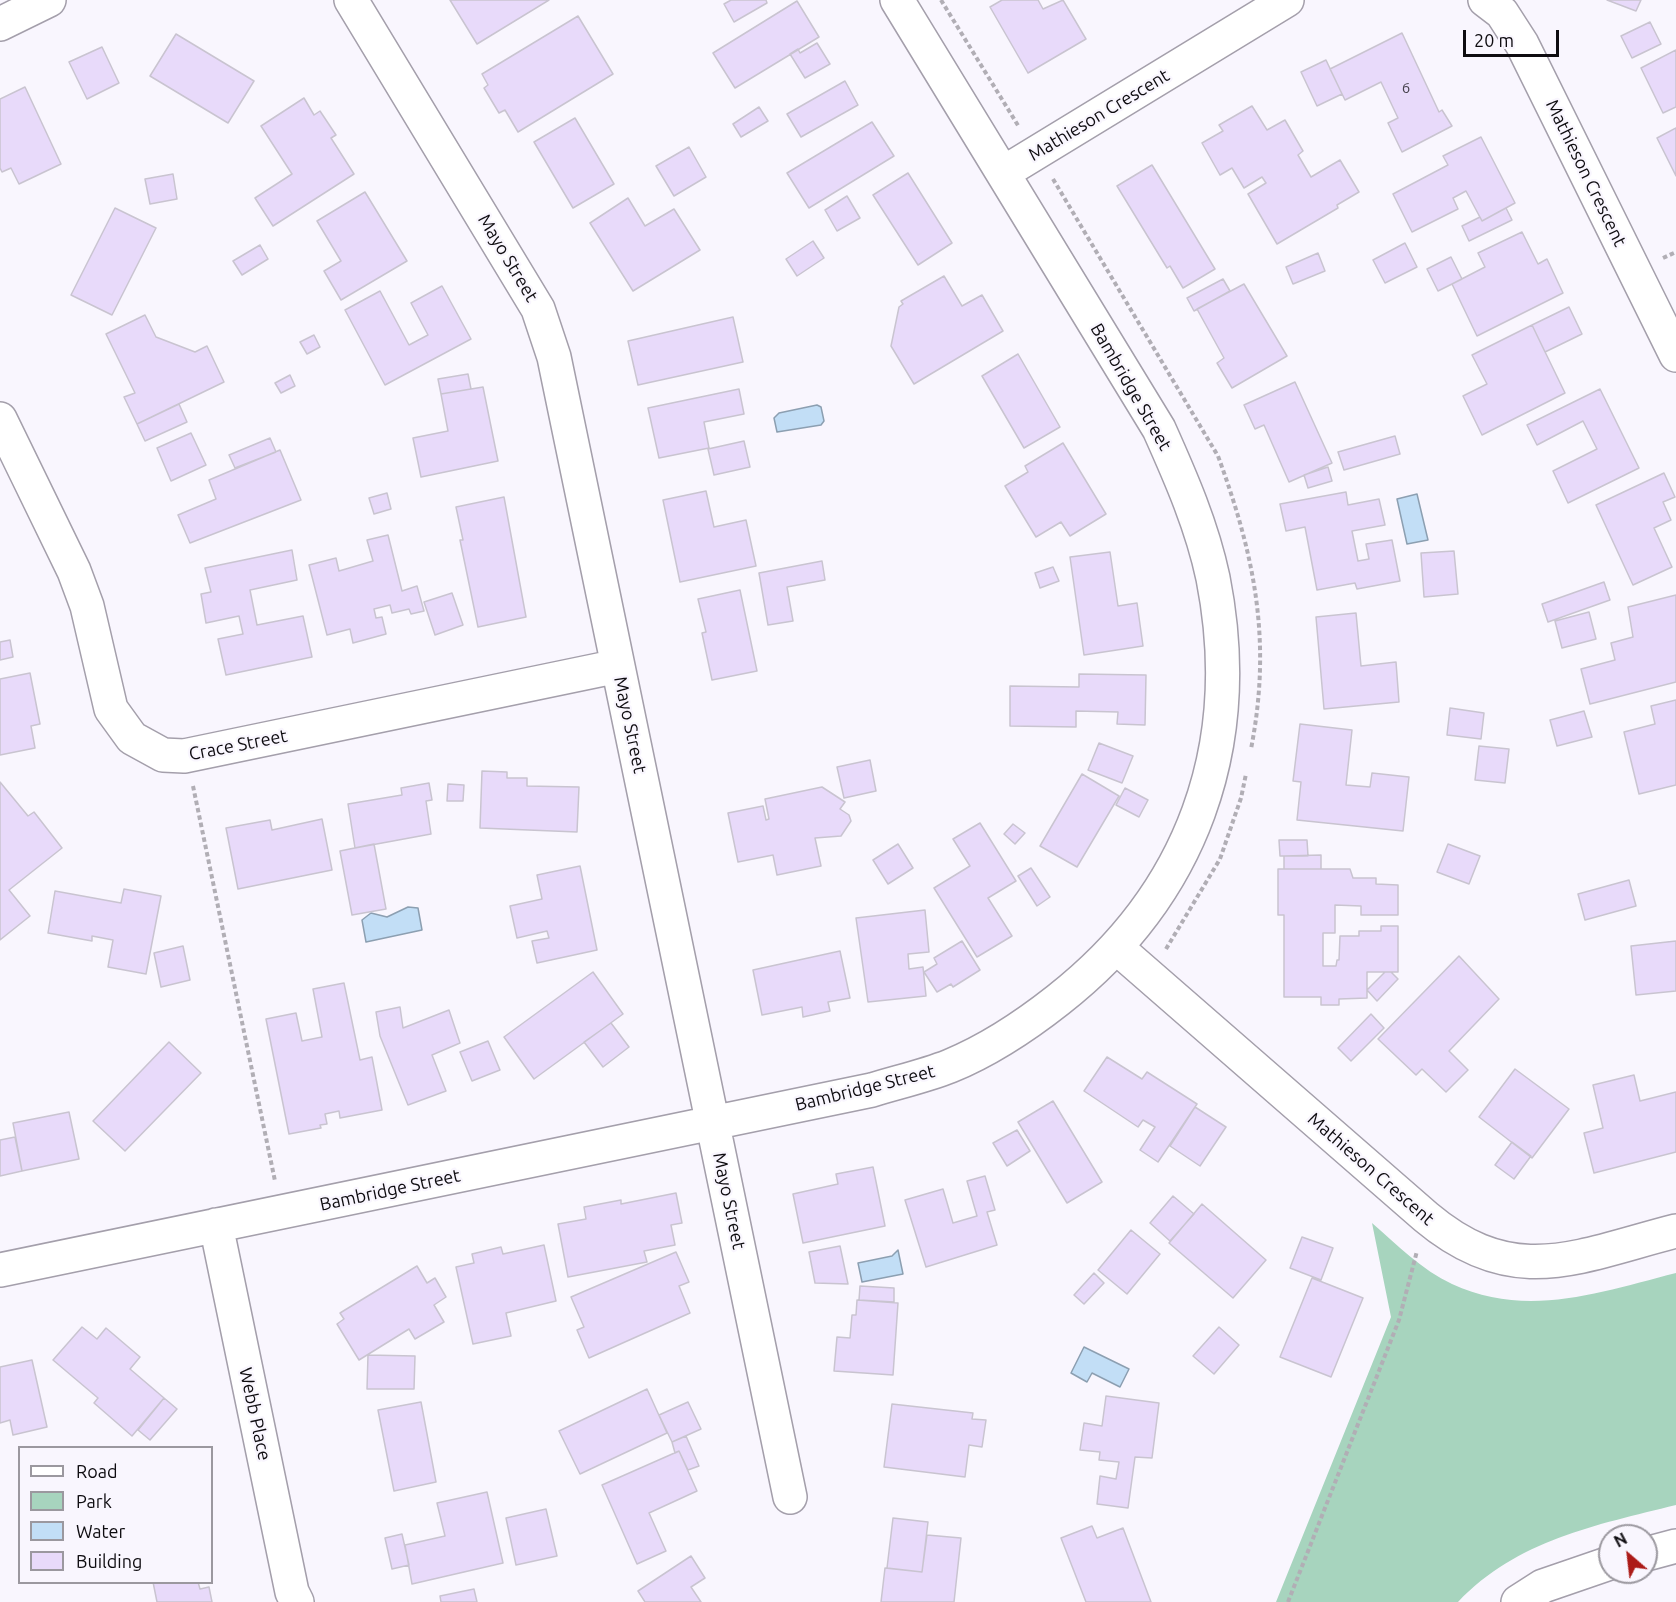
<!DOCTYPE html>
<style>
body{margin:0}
#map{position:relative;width:1676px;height:1602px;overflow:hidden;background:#f9f6fe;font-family:Ubuntu,sans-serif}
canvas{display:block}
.legend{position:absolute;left:18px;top:1446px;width:195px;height:138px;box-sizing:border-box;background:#f9f6fe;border:2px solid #9b989f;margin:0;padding:8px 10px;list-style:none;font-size:18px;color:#0e0c10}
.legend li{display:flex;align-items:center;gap:12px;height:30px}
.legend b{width:30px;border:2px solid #9b989f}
.north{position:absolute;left:1598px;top:1524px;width:60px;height:60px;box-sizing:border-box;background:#f9f6fe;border:2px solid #9b989f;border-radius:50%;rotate:332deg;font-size:16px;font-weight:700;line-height:24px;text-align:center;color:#0e0c10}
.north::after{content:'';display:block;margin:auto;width:21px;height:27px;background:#ac1b18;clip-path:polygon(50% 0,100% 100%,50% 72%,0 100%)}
.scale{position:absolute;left:1463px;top:30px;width:96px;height:27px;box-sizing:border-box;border:3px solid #0e0c10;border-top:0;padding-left:8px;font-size:18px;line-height:21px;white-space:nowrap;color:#0e0c10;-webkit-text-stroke:4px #f9f6fe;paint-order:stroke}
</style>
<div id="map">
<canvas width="1676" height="1602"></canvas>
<ul class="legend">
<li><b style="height:8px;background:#fff"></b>Road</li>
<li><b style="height:16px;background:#a7d4be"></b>Park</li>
<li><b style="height:16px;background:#c2def6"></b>Water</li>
<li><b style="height:16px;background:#e8dafa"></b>Building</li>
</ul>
<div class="north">N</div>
<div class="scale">20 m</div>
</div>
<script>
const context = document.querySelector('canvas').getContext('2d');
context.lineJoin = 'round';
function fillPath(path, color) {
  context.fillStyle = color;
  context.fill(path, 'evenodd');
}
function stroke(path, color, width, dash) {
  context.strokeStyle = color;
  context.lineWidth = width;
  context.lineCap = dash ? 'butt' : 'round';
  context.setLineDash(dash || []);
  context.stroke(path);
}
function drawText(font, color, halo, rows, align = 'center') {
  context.font = font + ' Ubuntu,sans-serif';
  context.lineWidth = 4.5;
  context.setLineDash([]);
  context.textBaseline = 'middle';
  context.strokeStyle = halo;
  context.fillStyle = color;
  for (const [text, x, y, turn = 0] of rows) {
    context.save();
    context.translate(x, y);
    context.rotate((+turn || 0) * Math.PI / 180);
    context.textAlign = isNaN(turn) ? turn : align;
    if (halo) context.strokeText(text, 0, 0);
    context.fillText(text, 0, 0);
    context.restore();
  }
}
fillPath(new Path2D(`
 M 1372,1223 C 1397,1245 1422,1270 1452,1284 C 1527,1319 1601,1292 1676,1273 L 1676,1505 C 1596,1525 1517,1540 1458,1602 L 1276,1602 L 1391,1317 Z`), '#a7d4be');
const water = new Path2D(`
 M 817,405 L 821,407 L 824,421 L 821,425 L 777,432 L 774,418 L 779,413 Z
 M 1417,494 L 1428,540 L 1407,544 L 1397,499 Z
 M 408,907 L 418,908 L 422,930 L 366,942 L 362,920 L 371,913 L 387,917 Z
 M 898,1250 L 903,1274 L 862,1282 L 858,1263 L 892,1256 Z
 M 1084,1347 L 1129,1369 L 1120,1387 L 1092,1373 L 1087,1382 L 1071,1373 Z`);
fillPath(water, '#c2def6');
stroke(water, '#8c9fb1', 1.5);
const building = new Path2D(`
 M 450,0 L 549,0 L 477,44 Z
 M 731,0 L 766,0 L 767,3 L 734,22 L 724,4 Z
 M 1002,0 L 1038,0 L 1043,9 L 1063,0 L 1086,39 L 1028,73 L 990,7 Z
 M 1607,0 L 1641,0 L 1636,11 Z
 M 797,1 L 819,37 L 735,88 L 713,53 Z
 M 578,16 L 613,74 L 518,132 L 505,110 L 499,113 L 484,88 L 488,85 L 482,74 Z
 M 1650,22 L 1661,44 L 1632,58 L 1621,36 Z
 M 1402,33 L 1439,112 L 1442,110 L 1452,126 L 1402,152 L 1388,123 L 1398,118 L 1381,82 L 1345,100 L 1330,69 Z
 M 176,34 L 254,81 L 228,123 L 150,76 Z
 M 817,43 L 830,64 L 805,78 L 790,54 L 798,49 L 800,53 Z
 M 102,47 L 119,83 L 87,99 L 69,62 Z
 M 1676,50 L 1676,107 L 1663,113 L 1641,68 Z
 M 1326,60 L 1342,94 L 1317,106 L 1301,72 Z
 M 845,81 L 858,105 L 801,137 L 787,114 Z
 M 25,87 L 61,164 L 19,184 L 11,168 L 2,172 L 0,168 L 0,99 Z
 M 304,98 L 314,115 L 320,111 L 336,135 L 331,138 L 354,174 L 273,226 L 255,198 L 292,174 L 261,126 Z
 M 1252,106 L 1267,130 L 1285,120 L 1303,151 L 1298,155 L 1311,177 L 1340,160 L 1359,192 L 1337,205 L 1338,208 L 1277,244 L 1248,194 L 1266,183 L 1262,177 L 1244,188 L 1232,168 L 1220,175 L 1202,143 L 1223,131 L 1219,125 Z
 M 759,107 L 768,121 L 741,137 L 733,124 Z
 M 575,118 L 614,184 L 573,208 L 534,142 Z
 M 872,122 L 894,156 L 809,208 L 787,173 Z
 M 1676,128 L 1676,176 L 1657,138 Z
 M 1481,137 L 1515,203 L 1482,221 L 1466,191 L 1453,198 L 1458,209 L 1412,232 L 1393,194 L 1448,165 L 1443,156 Z
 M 689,147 L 706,177 L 674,196 L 656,166 Z
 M 1152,165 L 1215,269 L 1183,288 L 1170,266 L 1167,268 L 1117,186 Z
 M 908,173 L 952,243 L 918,265 L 873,195 Z
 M 173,174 L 177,199 L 150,204 L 145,179 Z
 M 365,192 L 407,261 L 341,300 L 324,271 L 341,261 L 317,221 Z
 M 847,196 L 860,218 L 837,231 L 825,210 Z
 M 628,198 L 645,226 L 674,209 L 700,250 L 633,291 L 590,223 Z
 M 115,208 L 156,228 L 112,315 L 71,295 Z
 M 1506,208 L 1512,220 L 1469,241 L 1462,226 L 1480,217 L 1482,221 Z
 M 1522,232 L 1538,264 L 1547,259 L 1563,293 L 1477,336 L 1452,284 L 1485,267 L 1478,253 Z
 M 813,241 L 824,258 L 797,276 L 786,259 Z
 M 1405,243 L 1417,267 L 1385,283 L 1373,260 Z
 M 260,245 L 268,259 L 242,275 L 233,261 Z
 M 1318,253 L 1325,271 L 1293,284 L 1286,267 Z
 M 1451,257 L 1462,279 L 1438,291 L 1427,269 Z
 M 944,276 L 962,306 L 982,295 L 1003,331 L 914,384 L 891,346 L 899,307 L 903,304 L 901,301 Z
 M 1223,279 L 1230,291 L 1194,311 L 1187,298 Z
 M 1244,284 L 1287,356 L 1232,388 L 1217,363 L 1224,358 L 1197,309 Z
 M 442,286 L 471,339 L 385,385 L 345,310 L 380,291 L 409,345 L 428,335 L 411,303 Z
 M 1569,307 L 1582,334 L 1545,352 L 1532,325 Z
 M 145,315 L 156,337 L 195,352 L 207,346 L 224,382 L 137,424 L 124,397 L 135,393 L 106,334 Z
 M 733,317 L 743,362 L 638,385 L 628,341 Z
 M 1532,325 L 1565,393 L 1482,435 L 1463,396 L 1487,384 L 1472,355 Z
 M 314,335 L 320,347 L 307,354 L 300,342 Z
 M 1018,354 L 1060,427 L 1024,448 L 982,376 Z
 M 468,374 L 471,389 L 441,394 L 438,379 Z
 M 290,375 L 295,386 L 281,393 L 275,383 Z
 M 1295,382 L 1332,463 L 1289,482 L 1264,425 L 1255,429 L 1244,405 Z
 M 483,387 L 498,461 L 421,477 L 413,438 L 448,431 L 441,394 Z
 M 739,389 L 744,414 L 704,422 L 709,448 L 659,458 L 648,408 Z
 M 1600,389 L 1639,468 L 1568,503 L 1553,471 L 1597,449 L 1583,421 L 1537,445 L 1527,425 Z
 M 179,404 L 187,422 L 145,441 L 137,424 Z
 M 191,433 L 206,465 L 171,481 L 157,448 Z
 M 1395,436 L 1400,454 L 1344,470 L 1338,452 Z
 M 270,438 L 276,452 L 235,468 L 229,455 Z
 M 744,441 L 750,467 L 714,475 L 708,449 Z
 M 1063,443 L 1106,514 L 1070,536 L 1061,522 L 1036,537 L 1005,486 L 1028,472 L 1025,466 Z
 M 280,450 L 301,500 L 190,543 L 178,515 L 216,499 L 209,480 Z
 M 1328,467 L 1332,481 L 1308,488 L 1304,475 Z
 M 1664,473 L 1675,497 L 1663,502 L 1671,520 L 1654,528 L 1672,567 L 1633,585 L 1596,505 Z
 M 706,491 L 714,527 L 746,520 L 756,566 L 680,582 L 663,500 Z
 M 1346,492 L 1348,505 L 1379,499 L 1385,525 L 1352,531 L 1358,561 L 1369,559 L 1366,544 L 1392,540 L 1400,581 L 1357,589 L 1355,583 L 1317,590 L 1305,527 L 1286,531 L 1280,504 Z
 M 387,493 L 391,509 L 374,514 L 369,498 Z
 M 504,497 L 526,617 L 478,627 L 460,540 L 463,540 L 456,507 Z
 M 388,535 L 402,591 L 417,586 L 424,611 L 411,614 L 409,609 L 392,613 L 390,605 L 374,609 L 376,618 L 382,617 L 386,634 L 353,643 L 350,629 L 327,635 L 309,565 L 336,558 L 339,571 L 373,561 L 367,540 Z
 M 292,550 L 297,580 L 250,590 L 257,625 L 303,616 L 312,657 L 226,675 L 218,639 L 243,634 L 239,616 L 206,623 L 201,594 L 211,592 L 205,568 Z
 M 1454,551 L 1458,594 L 1424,597 L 1421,553 Z
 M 1110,552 L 1118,606 L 1137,603 L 1143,646 L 1084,655 L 1070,557 Z
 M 822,561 L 825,580 L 787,587 L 793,621 L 768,625 L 759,573 Z
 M 1053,567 L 1059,581 L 1040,588 L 1035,573 Z
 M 1604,582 L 1610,600 L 1548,622 L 1542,604 Z
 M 740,590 L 757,671 L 712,680 L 702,633 L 706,632 L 698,599 Z
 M 452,593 L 463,625 L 435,635 L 424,602 Z
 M 1676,595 L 1676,682 L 1590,704 L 1581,669 L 1615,660 L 1611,643 L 1633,637 L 1628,607 Z
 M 1589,612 L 1596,639 L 1562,648 L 1555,621 Z
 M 1356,613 L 1361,666 L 1396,662 L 1399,702 L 1324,709 L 1316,617 Z
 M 10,640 L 13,657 L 0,660 L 0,642 Z
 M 30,673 L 40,724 L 31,726 L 35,748 L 0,755 L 0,679 Z
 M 1079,674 L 1146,675 L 1145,725 L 1117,724 L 1118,712 L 1076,711 L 1076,727 L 1010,726 L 1010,686 L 1079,687 Z
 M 1676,700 L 1676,785 L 1639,794 L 1624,732 L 1655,724 L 1651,706 Z
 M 1450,708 L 1484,713 L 1481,739 L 1447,735 Z
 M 1584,711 L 1592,737 L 1557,746 L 1550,720 Z
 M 1300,724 L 1352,730 L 1346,785 L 1370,787 L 1372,773 L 1409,777 L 1403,831 L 1297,820 L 1301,782 L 1293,781 Z
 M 1099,743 L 1133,756 L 1122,783 L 1088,770 Z
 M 1479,746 L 1509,749 L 1505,783 L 1475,780 Z
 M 870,760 L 876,791 L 844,798 L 837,767 Z
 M 482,771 L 507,772 L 507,778 L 527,778 L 527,786 L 579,787 L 577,832 L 480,828 Z
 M 1082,774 L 1119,796 L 1077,867 L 1040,846 Z
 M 0,782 L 28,816 L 34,812 L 62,848 L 9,890 L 30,916 L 0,940 Z
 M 429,783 L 432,800 L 426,801 L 431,834 L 355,848 L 348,804 L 402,795 L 401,788 Z
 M 448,784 L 464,785 L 463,801 L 447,801 Z
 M 822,787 L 845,802 L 840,809 L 849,815 L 851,821 L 841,836 L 815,838 L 821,866 L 777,875 L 773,855 L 738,862 L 728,813 L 763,806 L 766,820 L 769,819 L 765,799 Z
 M 1125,788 L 1148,800 L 1139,817 L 1116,805 Z
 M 322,819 L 332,870 L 238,889 L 226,828 L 270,820 L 272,830 Z
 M 980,823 L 1016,881 L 988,898 L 1012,936 L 977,957 L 934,888 L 970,866 L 953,839 Z
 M 1013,824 L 1025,833 L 1015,844 L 1004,834 Z
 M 1279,840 L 1307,840 L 1308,856 L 1280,856 Z
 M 374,844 L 386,909 L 352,915 L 340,851 Z
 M 898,844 L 913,868 L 888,884 L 873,860 Z
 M 1448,844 L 1480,856 L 1469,884 L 1437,872 Z
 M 1321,855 L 1321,869 L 1284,869 L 1284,856 Z
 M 580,866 L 597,950 L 537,963 L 532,941 L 549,938 L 547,931 L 517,938 L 510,906 L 542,899 L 537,875 Z
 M 1031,868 L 1050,897 L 1037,906 L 1018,876 Z
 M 1278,869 L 1350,869 L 1353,878 L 1376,878 L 1376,884 L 1398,885 L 1398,915 L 1361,915 L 1361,906 L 1335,905 L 1335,933 L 1323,933 L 1323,966 L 1336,966 L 1337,960 L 1339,960 L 1340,936 L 1359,936 L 1359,931 L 1381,931 L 1381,926 L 1398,926 L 1398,972 L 1367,972 L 1367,998 L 1339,999 L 1339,1005 L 1321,1005 L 1321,997 L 1284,997 L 1284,915 L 1278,915 Z
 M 1629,880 L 1636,906 L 1585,920 L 1578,894 Z
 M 124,889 L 161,896 L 146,974 L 108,967 L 113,940 L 92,936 L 92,941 L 48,933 L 55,891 L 121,903 Z
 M 925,910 L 929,952 L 908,954 L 909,969 L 923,967 L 926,996 L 868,1002 L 856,918 Z
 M 962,941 L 980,970 L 953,987 L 951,984 L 937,992 L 924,972 L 937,964 L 934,958 Z
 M 1676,941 L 1676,991 L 1636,995 L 1631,946 Z
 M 183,946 L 190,980 L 161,987 L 154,953 Z
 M 840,951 L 850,998 L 828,1002 L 830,1011 L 803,1017 L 802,1007 L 762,1015 L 753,970 Z
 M 1459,956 L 1499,999 L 1449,1051 L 1468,1070 L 1446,1092 L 1422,1069 L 1416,1075 L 1378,1039 Z
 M 593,972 L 623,1014 L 534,1079 L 504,1037 Z
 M 1385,972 L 1391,972 L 1398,979 L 1377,1001 L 1367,990 Z
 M 344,983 L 360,1060 L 372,1057 L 382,1110 L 340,1118 L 339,1111 L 325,1114 L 327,1124 L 320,1125 L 321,1128 L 289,1134 L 266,1019 L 296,1013 L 302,1041 L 322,1037 L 313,989 Z
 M 400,1007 L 403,1028 L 449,1010 L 460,1043 L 432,1055 L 446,1091 L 408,1105 L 380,1036 L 376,1012 Z
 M 1371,1014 L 1384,1028 L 1351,1061 L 1338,1048 Z
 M 611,1023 L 629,1047 L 603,1067 L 584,1042 Z
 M 488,1041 L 500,1070 L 472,1081 L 460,1052 Z
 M 169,1042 L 201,1073 L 125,1151 L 93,1121 Z
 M 1107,1057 L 1142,1079 L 1147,1072 L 1197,1104 L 1158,1162 L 1140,1150 L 1155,1127 L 1143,1120 L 1138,1127 L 1084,1091 Z
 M 1515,1069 L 1569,1109 L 1532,1158 L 1479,1117 Z
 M 1634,1075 L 1640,1101 L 1676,1092 L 1676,1152 L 1594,1173 L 1584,1133 L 1603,1128 L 1593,1085 Z
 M 1053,1101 L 1102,1182 L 1067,1203 L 1018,1122 Z
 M 1195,1107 L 1226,1127 L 1200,1166 L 1170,1146 Z
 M 69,1112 L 79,1159 L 22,1171 L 13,1123 Z
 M 1017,1130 L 1030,1151 L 1007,1166 L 993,1143 Z
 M 15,1137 L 22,1171 L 0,1176 L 0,1140 Z
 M 1512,1142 L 1531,1156 L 1514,1179 L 1495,1165 Z
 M 873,1167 L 885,1226 L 803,1243 L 793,1194 L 838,1184 L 836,1174 Z
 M 985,1176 L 995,1210 L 987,1212 L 997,1245 L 926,1267 L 905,1200 L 943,1189 L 953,1223 L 977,1216 L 967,1181 Z
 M 676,1193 L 682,1223 L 671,1225 L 675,1245 L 644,1251 L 647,1262 L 568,1277 L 558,1224 L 586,1219 L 584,1207 L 621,1200 L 621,1204 Z
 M 1173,1196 L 1194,1214 L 1170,1241 L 1150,1223 Z
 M 1202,1204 L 1266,1260 L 1233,1298 L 1169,1243 Z
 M 1131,1230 L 1160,1254 L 1127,1294 L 1098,1270 Z
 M 1302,1237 L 1333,1248 L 1321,1280 L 1290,1268 Z
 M 544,1245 L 556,1301 L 506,1313 L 511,1336 L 473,1344 L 456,1267 L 474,1263 L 472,1254 L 501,1247 L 503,1254 Z
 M 840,1246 L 848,1284 L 815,1283 L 809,1252 Z
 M 676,1252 L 689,1282 L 679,1286 L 690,1313 L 589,1358 L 577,1330 L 584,1327 L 571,1297 Z
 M 417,1266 L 427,1283 L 435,1278 L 446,1297 L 434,1305 L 444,1322 L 415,1339 L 409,1329 L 359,1360 L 337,1324 L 344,1319 L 340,1313 Z
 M 1094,1273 L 1104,1283 L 1084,1304 L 1074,1295 Z
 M 1312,1278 L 1363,1298 L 1331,1377 L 1280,1357 Z
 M 860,1286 L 894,1288 L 894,1302 L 859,1300 Z
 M 857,1300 L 898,1303 L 893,1375 L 834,1371 L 837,1337 L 850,1338 L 852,1315 L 856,1315 Z
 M 82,1327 L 97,1339 L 106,1328 L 140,1357 L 130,1369 L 164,1398 L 132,1436 L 94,1403 L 98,1398 L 53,1360 Z
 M 1219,1327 L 1239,1345 L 1214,1374 L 1193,1356 Z
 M 368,1355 L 415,1356 L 414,1389 L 367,1389 Z
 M 32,1360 L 47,1427 L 13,1435 L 10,1420 L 0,1423 L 0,1367 Z
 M 647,1389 L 667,1433 L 580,1474 L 559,1431 Z
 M 1106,1396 L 1159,1403 L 1152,1458 L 1135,1457 L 1128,1508 L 1097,1504 L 1100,1476 L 1116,1479 L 1119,1462 L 1099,1460 L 1100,1452 L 1080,1450 L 1084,1423 L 1102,1426 Z
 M 164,1398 L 177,1409 L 150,1440 L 138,1430 Z
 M 421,1402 L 436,1482 L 394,1491 L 378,1410 Z
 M 688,1402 L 701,1429 L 672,1442 L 659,1415 Z
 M 892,1404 L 973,1413 L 972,1419 L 986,1420 L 982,1447 L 969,1445 L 965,1477 L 884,1467 Z
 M 686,1436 L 699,1466 L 688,1470 L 679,1451 L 675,1453 L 672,1442 Z
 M 679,1451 L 697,1491 L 649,1513 L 666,1551 L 637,1564 L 602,1485 Z
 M 487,1492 L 503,1563 L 412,1584 L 405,1545 L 445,1536 L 437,1503 Z
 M 546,1509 L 557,1556 L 516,1565 L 506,1518 Z
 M 893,1518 L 928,1522 L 922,1572 L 887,1568 Z
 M 1092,1526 L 1097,1538 L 1123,1528 L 1151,1602 L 1086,1602 L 1061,1538 Z
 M 402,1534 L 409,1565 L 392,1569 L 385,1538 Z
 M 927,1535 L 961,1538 L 954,1602 L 881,1602 L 885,1568 L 922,1572 Z
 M 691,1556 L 705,1578 L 691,1587 L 701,1602 L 645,1602 L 638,1591 Z
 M 153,1582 L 198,1582 L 200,1589 L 209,1587 L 212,1602 L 157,1602 Z
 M 474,1589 L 477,1602 L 441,1602 L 440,1596 Z`);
fillPath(building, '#e8dafa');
stroke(building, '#c9c4d0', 1.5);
const minor = new Path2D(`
 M 351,0 L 538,309 L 554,357 L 790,1497
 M 1485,0 L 1502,13 L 1522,44 L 1676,355
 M 0,24 L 49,0
 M 1003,173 L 1287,0
 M 0,419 L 74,571 L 87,606 L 111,709 L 132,738 L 163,755 L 184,756 L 618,666
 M 1116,947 L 1426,1217 C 1514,1291 1578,1256 1676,1231
 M 216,1225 L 292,1592 L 297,1602
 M 0,1270 L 872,1090 C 898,1082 925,1076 950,1066 C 989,1050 1025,1026 1058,1000 C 1193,894 1246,746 1213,578 C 1202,526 1181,478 1159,429 L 897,0
 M 1646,1554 L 1676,1546
 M 1518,1602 L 1543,1586 L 1610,1563`);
stroke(minor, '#a49fab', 36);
stroke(new Path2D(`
 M 941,0 L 1019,127
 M 1053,179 L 1218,456 C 1255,557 1272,641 1251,749
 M 1663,258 L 1676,252
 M 193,786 L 275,1181
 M 1166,949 L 1220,859 L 1241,798 L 1246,774
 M 1288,1602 L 1399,1320 L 1417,1251`), '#b1aeb5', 4, [4.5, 3]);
stroke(minor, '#fff', 33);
drawText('15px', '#44404a', null, [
 ["6",1406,88]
]);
drawText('18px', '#0e0c10', '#f9f6fe', [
 ["Mathieson Crescent",1099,115,-31],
 ["Mathieson Crescent",1586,173,64],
 ["Mayo Street",508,258,59],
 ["Bambridge Street",1131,387,60],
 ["Mayo Street",630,725,78],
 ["Crace Street",238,745,-11],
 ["Bambridge Street",865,1088,-14],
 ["Mathieson Crescent",1371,1169,41],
 ["Bambridge Street",390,1190,-12],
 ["Mayo Street",729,1201,78],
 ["Webb Place",255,1414,78]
]);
</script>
